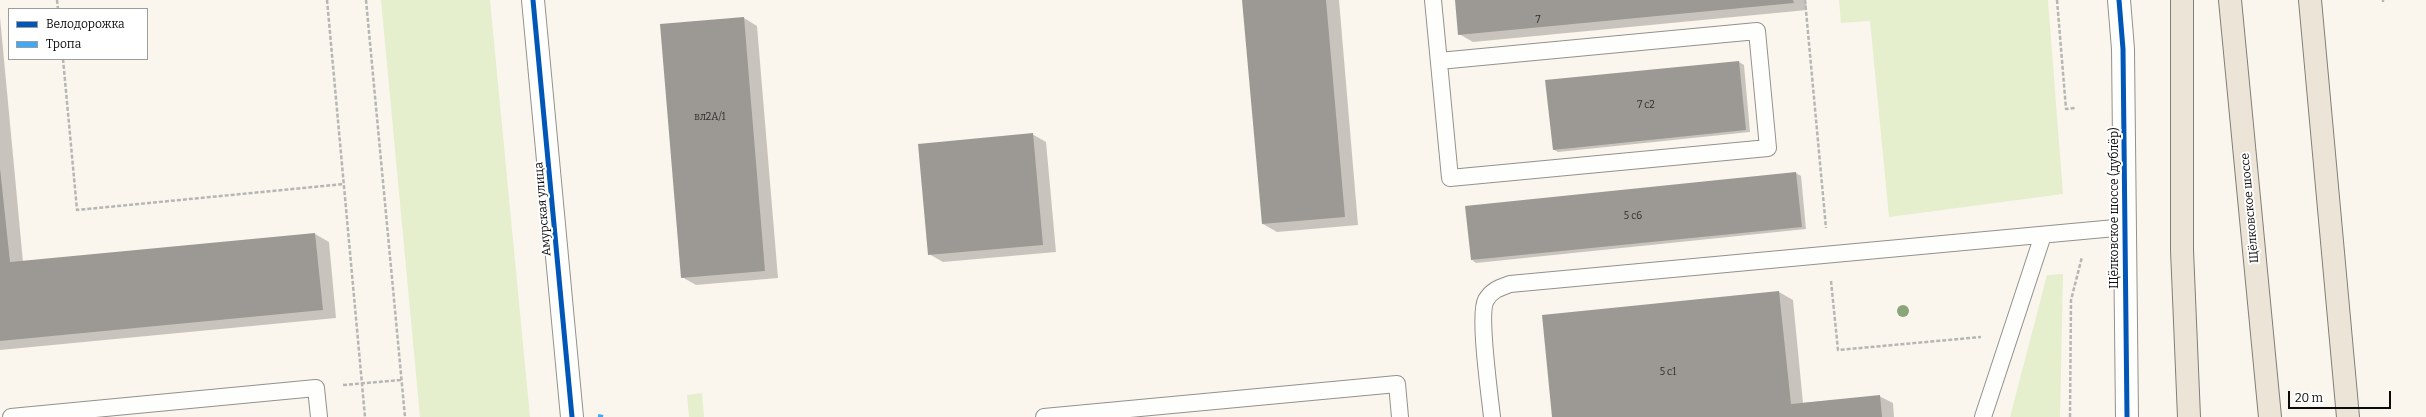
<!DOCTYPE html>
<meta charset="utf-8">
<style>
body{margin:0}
#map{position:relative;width:2426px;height:417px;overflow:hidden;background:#faf6ed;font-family:Bitter,serif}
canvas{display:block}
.legend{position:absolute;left:8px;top:8px;width:140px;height:52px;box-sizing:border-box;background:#fff;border:1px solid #9d9d9d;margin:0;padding:5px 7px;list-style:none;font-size:12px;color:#0b0b0b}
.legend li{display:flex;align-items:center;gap:8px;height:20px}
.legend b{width:20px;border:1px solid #9d9d9d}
.scale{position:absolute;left:2288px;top:391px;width:103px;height:18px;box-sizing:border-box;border:2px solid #0b0b0b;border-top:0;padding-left:5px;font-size:12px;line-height:14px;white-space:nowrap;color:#0b0b0b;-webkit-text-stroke:3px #fff;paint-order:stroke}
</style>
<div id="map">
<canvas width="2426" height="417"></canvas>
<ul class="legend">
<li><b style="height:5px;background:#0057b8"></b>Велодорожка</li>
<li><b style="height:5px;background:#3fa9f5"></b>Тропа</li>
</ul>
<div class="scale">20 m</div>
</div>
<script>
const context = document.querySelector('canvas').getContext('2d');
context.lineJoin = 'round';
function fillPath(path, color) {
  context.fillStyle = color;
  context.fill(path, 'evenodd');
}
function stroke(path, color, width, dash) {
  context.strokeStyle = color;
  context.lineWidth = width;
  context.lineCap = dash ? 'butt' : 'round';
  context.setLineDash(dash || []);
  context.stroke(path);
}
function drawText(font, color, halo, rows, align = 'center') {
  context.font = font + ' Bitter,serif';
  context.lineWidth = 4;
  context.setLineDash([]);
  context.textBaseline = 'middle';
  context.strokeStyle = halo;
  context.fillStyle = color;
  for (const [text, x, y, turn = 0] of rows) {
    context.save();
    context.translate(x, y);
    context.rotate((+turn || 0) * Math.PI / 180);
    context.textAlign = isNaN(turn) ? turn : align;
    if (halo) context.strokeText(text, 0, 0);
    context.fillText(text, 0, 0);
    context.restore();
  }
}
fillPath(new Path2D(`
 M 381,0 L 490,0 L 530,417 L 420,417 Z
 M 1839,0 L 2048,0 L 2063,194 L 1889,217 L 1870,21 L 1841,23 Z
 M 2063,274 L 2060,417 L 2010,417 L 2047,275 Z
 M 702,393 L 704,417 L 689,417 L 687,395 Z`), '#e5efcd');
fillPath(new Path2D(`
 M 1243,0 L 1339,0 L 1358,225 L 1277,232 L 1263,224 Z
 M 1456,0 L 1806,0 L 1807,10 L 1473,42 L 1459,34 Z
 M 0,17 L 23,262 L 315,234 L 329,242 L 336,318 L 0,350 Z
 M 744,18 L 757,26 L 778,278 L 696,285 L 682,277 Z
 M 1739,62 L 1744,65 L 1750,132 L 1558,152 L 1553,149 Z
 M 1032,134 L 1046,142 L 1056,252 L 943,262 L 929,254 Z
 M 1796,173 L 1801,176 L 1806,229 L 1476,263 L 1472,260 Z
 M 1779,292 L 1793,300 L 1803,403 L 1879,396 L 1893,403 L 1894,417 L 1553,417 L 1543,316 Z`), '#0003');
fillPath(new Path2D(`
 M 1242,0 L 1326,0 L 1345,217 L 1262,224 Z
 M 1455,0 L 1793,0 L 1794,3 L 1458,35 Z
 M 744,17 L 765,271 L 681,278 L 660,24 Z
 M 1739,61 L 1746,130 L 1553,150 L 1545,80 Z
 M 1033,133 L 1043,245 L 928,255 L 918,144 Z
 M 0,168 L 10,262 L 315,233 L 323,310 L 0,341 Z
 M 1796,172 L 1802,227 L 1471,260 L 1465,206 Z
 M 1779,291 L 1791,404 L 1880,395 L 1882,417 L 1552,417 L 1542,315 Z`), '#9c9894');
const service = new Path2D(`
 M 1433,0 L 1450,178 L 1768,148 L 1757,31 L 1439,61
 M 11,417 L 316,388 L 319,417
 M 1044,417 L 1397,384 L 1400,417
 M 1492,417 C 1490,397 1478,314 1486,300 C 1492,290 1499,288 1510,284 L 2126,227
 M 1983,417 L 2043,235`);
const tertiary = new Path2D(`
 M 533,0 L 572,417
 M 2119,0 L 2123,49 L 2127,417`);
const primary = new Path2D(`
 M 2182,0 L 2182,250 L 2189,417
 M 2230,0 L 2270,417
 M 2310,0 L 2348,417`);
stroke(service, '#93918d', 18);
stroke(tertiary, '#93918d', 24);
stroke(primary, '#807e7a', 24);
stroke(new Path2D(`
 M 57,0 L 58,9
 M 327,0 L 365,417
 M 366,0 L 405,417
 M 1805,0 L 1826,228
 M 2057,0 L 2066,109 L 2075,108
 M 2383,0 L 2383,2
 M 63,59 L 77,210 L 344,184
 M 1831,281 L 1838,350 L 1981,337
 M 343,385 L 401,380
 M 2070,417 L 2071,300 L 2082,257`), '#b7b6b5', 2.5, [4, 2]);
stroke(service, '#fefefc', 16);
stroke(tertiary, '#fefefc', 22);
stroke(primary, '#ece4d6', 22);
stroke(new Path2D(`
 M 598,416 L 603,417`), '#3fa9f5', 4, [8, 4]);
stroke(new Path2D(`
 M 533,0 L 572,417
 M 2119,0 L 2123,49 L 2127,417`), '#0057b8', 5);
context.fillStyle = '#8ba57a';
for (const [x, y] of [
 [1903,311]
]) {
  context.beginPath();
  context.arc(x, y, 6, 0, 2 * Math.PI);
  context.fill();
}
drawText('10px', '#2f2e2d', null, [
 ["7",1538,20],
 ["7 c2",1646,105],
 ["вл2А/1",710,117],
 ["5 c6",1633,216],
 ["5 c1",1668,372]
]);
drawText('12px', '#0b0b0b', '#fff', [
 ["Щёлковское шоссе (дублёр)",2115,208,-90],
 ["Щёлковское шоссе",2250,208,-95],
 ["Амурская улица",543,209,-95]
]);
</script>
